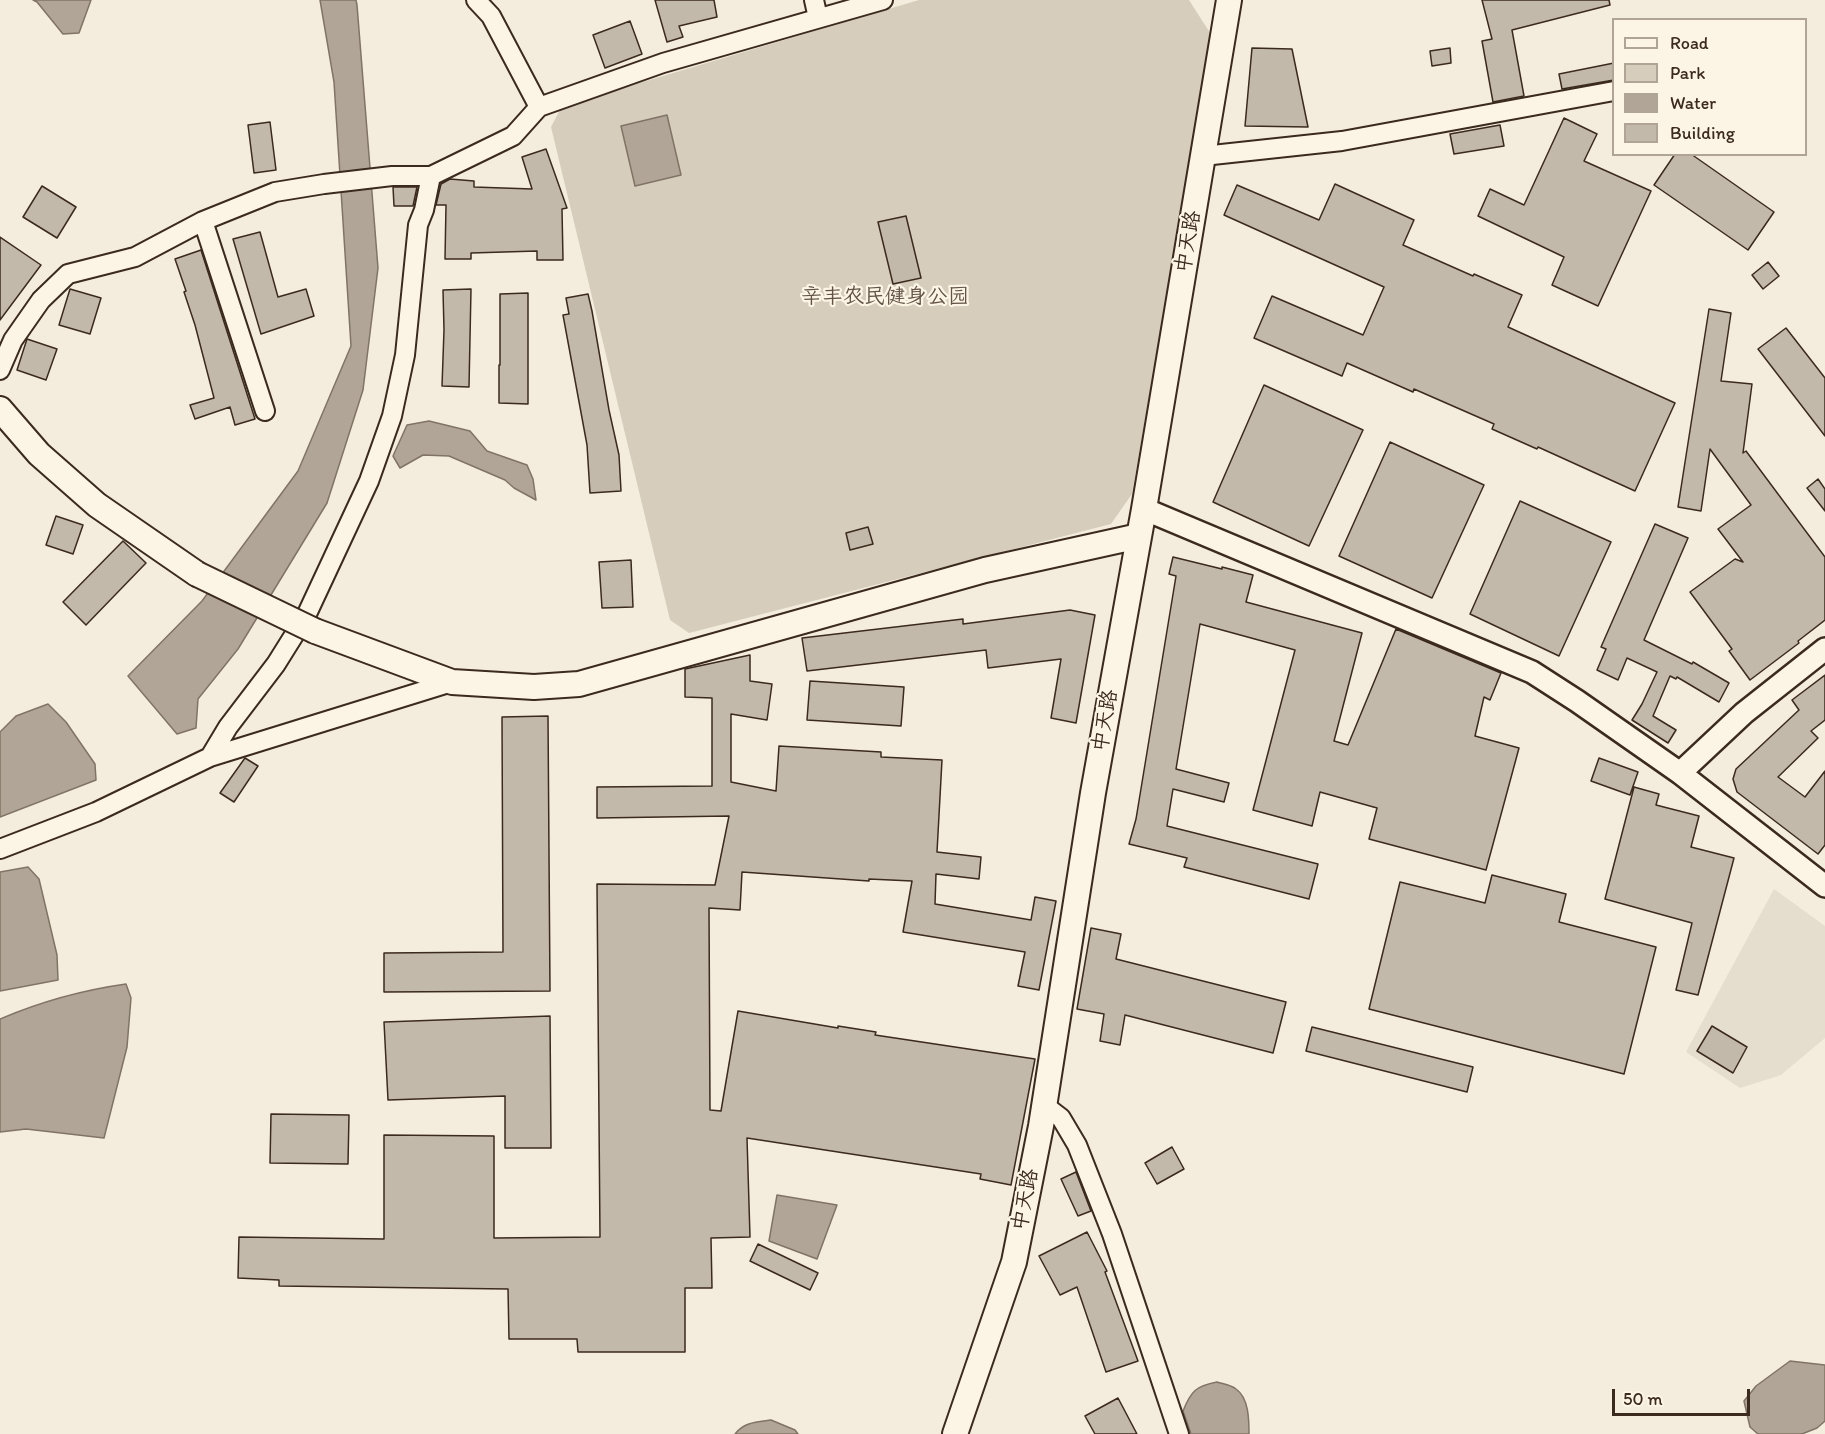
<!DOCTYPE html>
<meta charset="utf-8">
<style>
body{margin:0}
#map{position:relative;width:1825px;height:1434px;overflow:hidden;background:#f4eddd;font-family:Itim,sans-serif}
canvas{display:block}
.legend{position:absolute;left:1612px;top:18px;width:195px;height:138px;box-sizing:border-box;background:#fcf5e5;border:2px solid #afa495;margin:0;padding:8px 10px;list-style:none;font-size:18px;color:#3b2a1e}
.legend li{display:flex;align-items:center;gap:12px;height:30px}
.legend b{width:30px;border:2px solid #afa495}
.scale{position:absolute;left:1612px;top:1389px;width:138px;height:27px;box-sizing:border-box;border:3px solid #3b2a1e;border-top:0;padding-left:8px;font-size:18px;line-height:21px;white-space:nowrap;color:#3b2a1e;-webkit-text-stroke:4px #fcf5e5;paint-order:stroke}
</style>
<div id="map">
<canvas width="1825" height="1434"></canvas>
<ul class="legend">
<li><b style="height:8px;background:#fcf5e5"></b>Road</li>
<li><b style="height:16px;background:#d6cdbd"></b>Park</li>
<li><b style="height:16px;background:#b0a596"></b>Water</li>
<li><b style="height:16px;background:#c3b9aa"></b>Building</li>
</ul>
<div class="scale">50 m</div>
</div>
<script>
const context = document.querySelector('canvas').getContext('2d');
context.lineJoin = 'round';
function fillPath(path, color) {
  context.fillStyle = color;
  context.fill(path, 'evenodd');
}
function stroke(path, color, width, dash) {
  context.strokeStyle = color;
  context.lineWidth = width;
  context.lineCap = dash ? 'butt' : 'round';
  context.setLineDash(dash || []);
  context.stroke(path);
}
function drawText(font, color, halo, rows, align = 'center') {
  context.font = font + ' Itim,"LXGW WenKai TC",sans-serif';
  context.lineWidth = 4.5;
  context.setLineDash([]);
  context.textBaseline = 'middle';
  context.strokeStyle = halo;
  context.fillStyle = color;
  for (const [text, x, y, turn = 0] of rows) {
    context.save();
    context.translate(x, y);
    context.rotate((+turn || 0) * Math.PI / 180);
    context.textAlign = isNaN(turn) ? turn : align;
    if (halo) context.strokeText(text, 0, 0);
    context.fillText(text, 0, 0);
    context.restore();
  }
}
fillPath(new Path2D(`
 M 1774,889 L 1825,926 L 1825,1038 L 1781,1075 L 1740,1088 L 1686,1052 Z`), '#e5ddce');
fillPath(new Path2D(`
 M 919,0 L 1189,0 L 1212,36 L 1132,494 L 1111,524 L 689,633 L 670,620 L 551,127 L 562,106 Z`), '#d6cdbd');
const water = new Path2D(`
 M 33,0 L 91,0 L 79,33 L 63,34 L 37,2 Z
 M 320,0 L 356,0 L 357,5 L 378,268 L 363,390 L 327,503 L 238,649 L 198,699 L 196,728 L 177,734 L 128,676 L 202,601 L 298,471 L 351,346 L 334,82 Z
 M 667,115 L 681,175 L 635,186 L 621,126 Z
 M 429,421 L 470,431 L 487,451 L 527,465 L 533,479 L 536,500 L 514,488 L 505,480 L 449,456 L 423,455 L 400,468 L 393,456 L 407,425 Z
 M 48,704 L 66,722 L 95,764 L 96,780 L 0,817 L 0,732 L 16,716 Z
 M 28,867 L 39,879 L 57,955 L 58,980 L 0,991 L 0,872 Z
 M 126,984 L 131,998 L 127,1047 L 104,1138 L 26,1129 L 0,1132 L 0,1019 C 40,1002 83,990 126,984 Z
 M 777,1195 L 837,1205 L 817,1259 L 769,1241 Z
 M 1790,1361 L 1825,1365 L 1825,1421 L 1817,1428 L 1802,1434 L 1758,1434 L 1750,1427 L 1744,1401 L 1756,1386 Z
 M 1217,1382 C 1223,1384 1231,1385 1236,1389 C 1249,1398 1249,1420 1249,1434 L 1191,1434 L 1183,1411 C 1191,1391 1196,1386 1217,1382 Z
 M 771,1420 L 795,1430 L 798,1434 L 735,1434 C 744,1422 757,1422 771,1420 Z`);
fillPath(water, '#b0a596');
stroke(water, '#817466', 1.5);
const building = new Path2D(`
 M 655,0 L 714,0 L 717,17 L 679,26 L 683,37 L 667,42 Z
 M 1482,0 L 1609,0 L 1610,5 L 1512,30 L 1524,96 L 1493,102 L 1482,41 L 1492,39 Z
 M 630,21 L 642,54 L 605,68 L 593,35 Z
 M 1252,48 L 1292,49 L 1308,127 L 1245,126 Z
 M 1450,48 L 1451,63 L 1432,66 L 1430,51 Z
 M 1614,63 L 1614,80 L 1562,89 L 1559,74 Z
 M 1564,118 L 1597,134 L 1584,161 L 1651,191 L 1598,306 L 1552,285 L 1564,257 L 1478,216 L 1490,189 L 1524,205 Z
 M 270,122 L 276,170 L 254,173 L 248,125 Z
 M 1500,125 L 1504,146 L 1454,154 L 1450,134 Z
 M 546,149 L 567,208 L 562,209 L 563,260 L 537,260 L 537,251 L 471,253 L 471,259 L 445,259 L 446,205 L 436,205 L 441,184 L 450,179 L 474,181 L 474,187 L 532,189 L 522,157 Z
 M 1675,154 L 1691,154 L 1774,212 L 1748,250 L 1654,185 Z
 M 1335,184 L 1414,220 L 1403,245 L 1473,276 L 1474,274 L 1522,295 L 1508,327 L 1675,403 L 1635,491 L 1538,447 L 1537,449 L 1492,429 L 1494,424 L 1414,389 L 1413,392 L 1347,363 L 1342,376 L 1254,338 L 1272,296 L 1363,335 L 1384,287 L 1224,215 L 1237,185 L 1319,220 Z
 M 42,186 L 76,207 L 57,238 L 23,217 Z
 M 393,187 L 417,187 L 413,206 L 394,206 Z
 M 906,216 L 921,278 L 893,284 L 878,222 Z
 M 260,232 L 278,297 L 306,289 L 314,316 L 261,334 L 233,239 Z
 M 0,237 L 41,265 L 0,320 Z
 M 201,250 L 255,419 L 235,425 L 230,407 L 195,419 L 190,405 L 214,398 L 195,325 L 184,292 L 186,291 L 175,259 Z
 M 1768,262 L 1779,276 L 1763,289 L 1752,275 Z
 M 70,289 L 101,298 L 90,334 L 59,325 Z
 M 471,289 L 469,387 L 442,386 L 444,330 L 443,290 Z
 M 528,293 L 528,404 L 499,403 L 499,365 L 500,365 L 500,294 Z
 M 588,294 L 592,311 L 609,410 L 619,455 L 621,491 L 590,493 L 587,445 L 563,315 L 569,314 L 566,298 Z
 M 1709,309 L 1731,313 L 1721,381 L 1752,384 L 1743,453 L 1746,451 L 1825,557 L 1825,620 L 1798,641 L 1799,643 L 1750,680 L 1729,651 L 1732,649 L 1690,592 L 1735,559 L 1743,562 L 1718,529 L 1751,505 L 1710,449 L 1701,511 L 1678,507 Z
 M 1786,328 L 1825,378 L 1825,436 L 1758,349 Z
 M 27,339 L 57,349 L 46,380 L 17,370 Z
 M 1264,385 L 1363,430 L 1309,546 L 1213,502 Z
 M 1390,442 L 1484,485 L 1432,598 L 1339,556 Z
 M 1818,479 L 1825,489 L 1825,511 L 1807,488 Z
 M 1520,501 L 1611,542 L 1559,656 L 1470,614 Z
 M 56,516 L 83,525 L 73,554 L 46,545 Z
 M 1655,524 L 1688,538 L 1644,640 L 1692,664 L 1693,662 L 1729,683 L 1719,702 L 1677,677 L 1676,679 L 1670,676 L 1653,716 L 1676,730 L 1668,743 L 1632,720 L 1642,704 L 1657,672 L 1627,658 L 1618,680 L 1597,670 L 1606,649 L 1601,647 Z
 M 868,527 L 873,544 L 850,550 L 846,533 Z
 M 123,541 L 146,563 L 86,625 L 63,602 Z
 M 1173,557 L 1222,569 L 1222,567 L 1253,575 L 1246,602 L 1362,633 L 1334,741 L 1348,745 L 1396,629 L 1501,673 L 1490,700 L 1484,697 L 1475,736 L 1519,748 L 1486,870 L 1369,839 L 1377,808 L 1320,792 L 1312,826 L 1253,810 L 1295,650 L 1200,624 L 1176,769 L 1229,783 L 1224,802 L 1173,789 L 1167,826 L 1318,864 L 1309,899 L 1184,867 L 1187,858 L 1129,844 L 1136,819 L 1176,576 L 1169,574 Z
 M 631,560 L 633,607 L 602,608 L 599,562 Z
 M 1070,610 L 1095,615 L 1076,723 L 1051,718 L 1061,659 L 988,668 L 986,650 L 807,671 L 802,638 L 963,619 L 963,624 Z
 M 750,655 L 750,681 L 772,684 L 767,720 L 731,714 L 731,782 L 776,791 L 779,746 L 881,752 L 881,757 L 942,760 L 937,852 L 981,857 L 979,879 L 936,874 L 935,904 L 1031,920 L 1035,897 L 1056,901 L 1039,990 L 1018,986 L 1025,952 L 903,932 L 912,881 L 869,879 L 869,881 L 742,872 L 740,910 L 709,908 L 710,1110 L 721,1111 L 738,1011 L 838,1028 L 838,1026 L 876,1032 L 875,1035 L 1035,1059 L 1011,1185 L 980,1179 L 981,1174 L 747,1138 L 750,1237 L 711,1238 L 712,1288 L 685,1288 L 685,1352 L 578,1352 L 577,1339 L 509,1339 L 508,1289 L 279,1286 L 279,1280 L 238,1278 L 239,1237 L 384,1239 L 384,1135 L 494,1136 L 494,1238 L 600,1237 L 597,884 L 715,885 L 729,816 L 597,818 L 597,787 L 712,786 L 712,698 L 685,697 L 685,669 Z
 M 1825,675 L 1825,720 L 1811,731 L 1818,738 L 1778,777 L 1805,797 L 1825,771 L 1825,845 L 1818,854 L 1737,792 L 1733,779 L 1736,769 L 1799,710 L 1792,700 Z
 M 810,681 L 904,687 L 901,726 L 807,720 Z
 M 548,716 L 550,991 L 384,992 L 384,953 L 503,952 L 502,717 Z
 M 245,758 L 258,766 L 234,802 L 220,793 Z
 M 1599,758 L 1638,772 L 1630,795 L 1591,781 Z
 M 1634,787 L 1659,794 L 1656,805 L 1699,816 L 1691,847 L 1734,858 L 1698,995 L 1676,990 L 1692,923 L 1605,899 Z
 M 1492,875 L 1566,894 L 1559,922 L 1656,947 L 1624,1074 L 1369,1009 L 1400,882 L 1485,903 Z
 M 1091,928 L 1121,934 L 1116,959 L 1286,1002 L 1273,1053 L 1125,1015 L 1120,1045 L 1100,1041 L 1104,1014 L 1077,1009 Z
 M 550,1016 L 551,1148 L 505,1148 L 505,1096 L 388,1100 L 384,1022 Z
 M 1712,1026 L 1747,1047 L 1733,1073 L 1697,1051 Z
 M 1312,1027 L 1473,1067 L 1467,1092 L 1306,1051 Z
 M 271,1114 L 349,1115 L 348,1164 L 270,1163 Z
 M 1172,1147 L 1184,1169 L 1157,1184 L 1145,1163 Z
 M 1076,1172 L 1091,1211 L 1078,1216 L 1061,1179 Z
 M 1087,1232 L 1107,1271 L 1105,1272 L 1138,1361 L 1106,1372 L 1077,1287 L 1060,1295 L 1039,1256 Z
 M 758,1244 L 818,1273 L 810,1290 L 750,1261 Z
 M 1118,1398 L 1137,1434 L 1095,1434 L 1085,1416 Z`);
fillPath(building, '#c3b9aa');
stroke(building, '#3b2a1e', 1.5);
const minor = new Path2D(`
 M 476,0 L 491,16 L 539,107
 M 814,0 L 818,18
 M 1203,156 L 1342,141 L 1614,91
 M 203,221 L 265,411
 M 0,370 L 13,340 L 41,300 L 68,274 L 135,257 L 203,221 L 275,192 L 324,184 L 392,176 L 431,176 L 513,136 L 539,107 L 663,63 L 883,0
 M 210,757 L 228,727 L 276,664 L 306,616 L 369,481 L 392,416 L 405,355 L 418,225 L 424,210 L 431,176
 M 0,849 L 96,812 L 210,757 L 452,682
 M 1044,1105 L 1061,1118 L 1077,1145 L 1112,1234 L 1179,1434`);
const tertiary = new Path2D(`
 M 1144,509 L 1532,672 L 1577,701 L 1680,773 L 1825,886
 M 1680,773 L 1744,713 L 1825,649`);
const secondary = new Path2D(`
 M 0,409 L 39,454 L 97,505 L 197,574
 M 315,631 L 452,682 L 534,687 L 579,684 L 985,570 L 1139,536
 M 955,1434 L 1014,1262 L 1041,1126 L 1093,793 L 1144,509 L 1229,0`);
stroke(minor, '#3b2a1e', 22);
stroke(tertiary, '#3b2a1e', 26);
stroke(secondary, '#3b2a1e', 28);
stroke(minor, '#fcf5e5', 18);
stroke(tertiary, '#fcf5e5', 21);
stroke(secondary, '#fcf5e5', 24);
const secondaryBridge = new Path2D(`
 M 197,574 L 315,631`);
stroke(secondaryBridge, '#3b2a1e', 28, []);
stroke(secondaryBridge, '#fcf5e5', 24);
drawText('21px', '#3b2a1e', '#fcf5e5', [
 ["中天路",1189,242,-80],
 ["中天路",1106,721,-80],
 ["中天路",1026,1200,-79]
]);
drawText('21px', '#625346', '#fcf5e5', [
 ["辛丰农民健身公园",885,298]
]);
</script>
